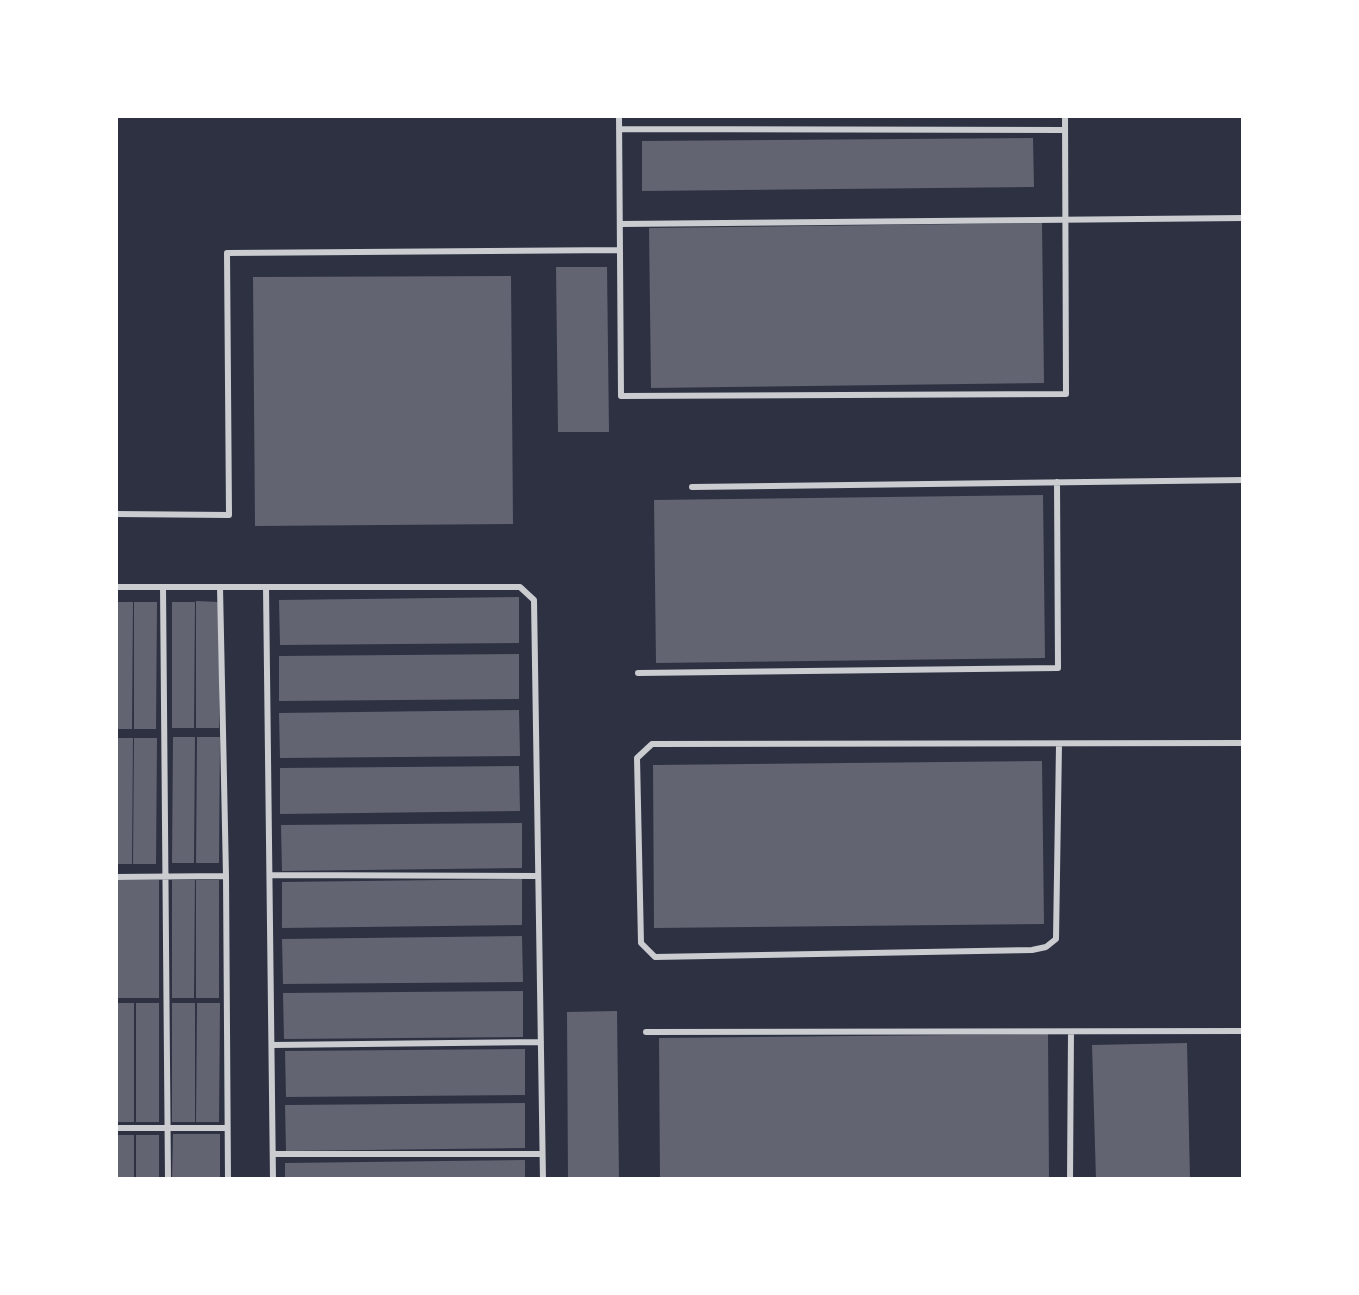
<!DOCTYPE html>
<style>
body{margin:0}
#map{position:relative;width:1359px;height:1295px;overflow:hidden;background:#2d3142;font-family:"Asap Condensed",sans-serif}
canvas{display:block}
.frame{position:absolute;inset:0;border:118px solid #fff;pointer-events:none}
</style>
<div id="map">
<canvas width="1359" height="1295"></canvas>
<div class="frame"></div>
</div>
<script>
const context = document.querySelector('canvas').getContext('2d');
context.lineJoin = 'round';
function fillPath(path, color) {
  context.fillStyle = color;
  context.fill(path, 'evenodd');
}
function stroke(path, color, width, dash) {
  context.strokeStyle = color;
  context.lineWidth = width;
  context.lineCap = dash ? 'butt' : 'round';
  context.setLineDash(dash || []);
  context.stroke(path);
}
fillPath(new Path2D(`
 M 1033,138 L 1034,187 L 642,191 L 642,141 Z
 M 1042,223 L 1044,383 L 651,388 L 649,228 Z
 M 556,267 L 607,267 L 609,432 L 558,432 Z
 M 511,276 L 513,524 L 255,526 L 253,277 Z
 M 1043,495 L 1045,658 L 656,663 L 654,500 Z
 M 519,597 L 519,643 L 280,645 L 279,600 Z
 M 196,601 L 219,602 L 219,728 L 196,728 Z
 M 115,602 L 133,602 L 132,729 L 115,729 Z
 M 134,602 L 157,602 L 156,729 L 134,729 Z
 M 172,602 L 195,602 L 194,728 L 172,728 Z
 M 519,654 L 519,699 L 279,701 L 279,656 Z
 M 519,710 L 520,756 L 280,758 L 279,713 Z
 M 173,737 L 195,737 L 194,863 L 172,863 Z
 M 197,737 L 220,737 L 219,863 L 196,863 Z
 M 115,738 L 133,738 L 132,864 L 115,864 Z
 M 134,738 L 157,738 L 156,864 L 133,864 Z
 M 1042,761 L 1044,924 L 654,928 L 653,765 Z
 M 519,766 L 520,811 L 280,814 L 280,768 Z
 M 522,823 L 522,868 L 282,871 L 281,825 Z
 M 522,879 L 522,925 L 282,928 L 282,882 Z
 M 115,880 L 159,880 L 159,998 L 115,998 Z
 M 172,880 L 195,880 L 194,998 L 172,998 Z
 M 196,880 L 219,880 L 219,998 L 196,998 Z
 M 522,936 L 523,982 L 283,984 L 282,939 Z
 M 523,991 L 523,1037 L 284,1039 L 283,993 Z
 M 115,1003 L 134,1003 L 134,1122 L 115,1122 Z
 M 136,1003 L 159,1003 L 159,1122 L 136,1122 Z
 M 172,1003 L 195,1003 L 195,1122 L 172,1122 Z
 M 197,1003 L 220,1003 L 219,1122 L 196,1122 Z
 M 617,1011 L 619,1180 L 568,1180 L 567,1012 Z
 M 1048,1034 L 1049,1180 L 660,1180 L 659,1038 Z
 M 1187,1043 L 1190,1180 L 1096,1180 L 1092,1045 Z
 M 525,1049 L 525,1095 L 286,1097 L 285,1051 Z
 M 525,1103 L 525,1148 L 286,1151 L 285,1105 Z
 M 173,1134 L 220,1134 L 220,1180 L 172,1180 Z
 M 115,1135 L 134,1135 L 134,1180 L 115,1180 Z
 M 136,1135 L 159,1135 L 159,1180 L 136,1180 Z
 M 525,1160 L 525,1180 L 285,1180 L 285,1163 Z`), '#626471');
stroke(new Path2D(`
 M 619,115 L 621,396 L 1066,394 L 1065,115
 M 619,129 L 1065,130
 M 620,224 L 1244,218
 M 692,487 L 1244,480
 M 115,514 L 229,515 L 227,253 L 620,250
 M 115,587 L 520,587 L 534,600 L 543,1180
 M 163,587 L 168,1180
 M 220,587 L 226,876 L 228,1180
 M 266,587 L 273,1180
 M 638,673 L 1058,668 L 1057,482
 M 1059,745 L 1056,939 L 1046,947 L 1032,950 L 655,957 L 641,943 L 637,758 L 652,744 L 1244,743
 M 270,875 L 538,876
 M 115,877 L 226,876
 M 646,1032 L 1244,1031
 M 272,1045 L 541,1042
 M 115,1128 L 227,1128
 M 273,1154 L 542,1154
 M 1070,1180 L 1071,1032`), '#caccd0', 6);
</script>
